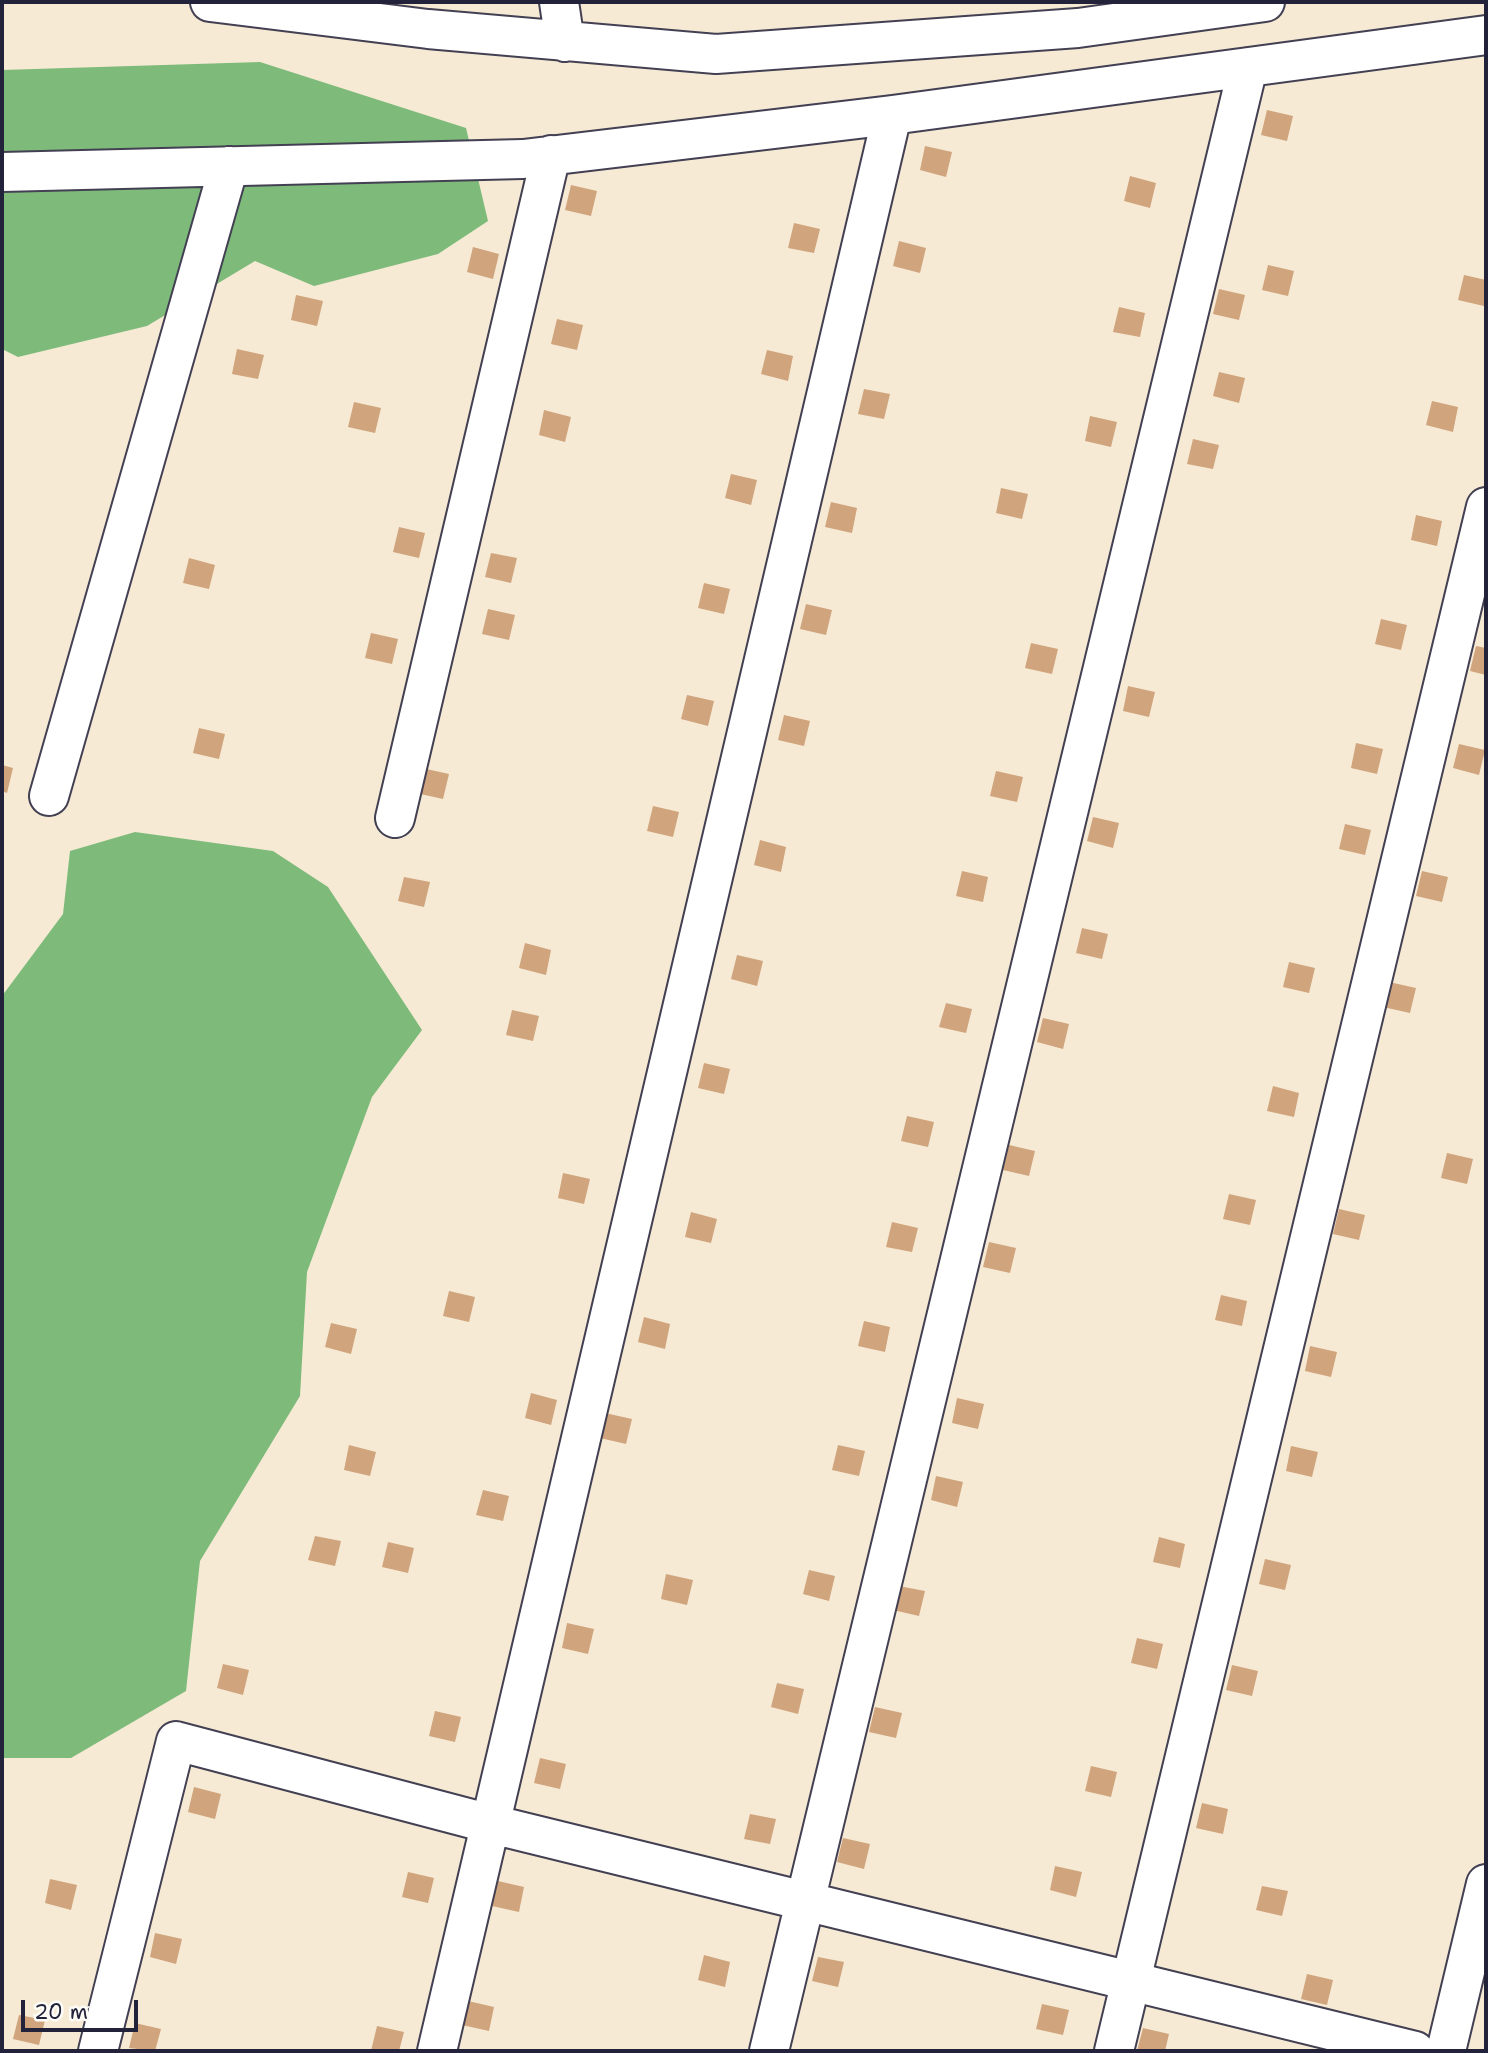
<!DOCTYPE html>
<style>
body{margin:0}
#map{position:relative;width:1488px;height:2053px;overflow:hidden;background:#f6ead5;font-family:"Shantell Sans",sans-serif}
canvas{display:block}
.frame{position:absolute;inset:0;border:4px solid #22223b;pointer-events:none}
.scale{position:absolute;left:21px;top:2000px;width:117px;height:32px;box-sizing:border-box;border:4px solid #22223b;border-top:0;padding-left:9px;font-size:21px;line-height:24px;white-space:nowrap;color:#22223b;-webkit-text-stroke:5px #fdfcf7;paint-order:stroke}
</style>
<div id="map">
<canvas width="1488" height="2053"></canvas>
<div class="frame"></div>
<div class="scale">20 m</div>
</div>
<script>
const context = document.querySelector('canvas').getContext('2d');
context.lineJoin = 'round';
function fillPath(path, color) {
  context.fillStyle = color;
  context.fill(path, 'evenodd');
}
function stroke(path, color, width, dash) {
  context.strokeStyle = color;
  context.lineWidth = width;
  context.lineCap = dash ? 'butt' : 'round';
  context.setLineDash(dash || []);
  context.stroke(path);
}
fillPath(new Path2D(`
 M 260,62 L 466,128 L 488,221 L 438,254 L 314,286 L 255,261 L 147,326 L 18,357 L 2,349 L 2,70 Z
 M 135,832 L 273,851 L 328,887 L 422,1030 L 372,1097 L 307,1272 L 300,1396 L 200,1561 L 186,1691 L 71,1758 L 2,1758 L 2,996 L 63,914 L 70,851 Z`), '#7ebb7a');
fillPath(new Path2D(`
 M 1267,110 L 1293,116 L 1287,141 L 1261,135 Z
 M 925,146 L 952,152 L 946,177 L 920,170 Z
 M 1130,176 L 1156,183 L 1150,208 L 1124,201 Z
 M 571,185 L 597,191 L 591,216 L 565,210 Z
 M 794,223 L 820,229 L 814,253 L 788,248 Z
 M 899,241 L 926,248 L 920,273 L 893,266 Z
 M 473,247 L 499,254 L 493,279 L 467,272 Z
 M 1268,265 L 1294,271 L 1288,296 L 1262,290 Z
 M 1464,275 L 1486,280 L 1484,306 L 1458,300 Z
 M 1219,289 L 1245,295 L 1239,320 L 1213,314 Z
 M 296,295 L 323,301 L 317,326 L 291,320 Z
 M 1119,307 L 1145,313 L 1140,337 L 1113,332 Z
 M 557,319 L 583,325 L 577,350 L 551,344 Z
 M 237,349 L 264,355 L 258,379 L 232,374 Z
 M 767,350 L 793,356 L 788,381 L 761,374 Z
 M 1219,372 L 1245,378 L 1239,403 L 1213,396 Z
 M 864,389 L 890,394 L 884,419 L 858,414 Z
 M 1432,401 L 1458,407 L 1453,432 L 1426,425 Z
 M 354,402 L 381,408 L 375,433 L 348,427 Z
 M 544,410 L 571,417 L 565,442 L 539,435 Z
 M 1090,416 L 1117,422 L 1111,447 L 1085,441 Z
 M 1193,439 L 1219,445 L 1213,469 L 1187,464 Z
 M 731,474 L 757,480 L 751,505 L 725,498 Z
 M 1001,488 L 1028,494 L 1022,519 L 996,513 Z
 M 831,502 L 857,508 L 852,533 L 825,527 Z
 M 1416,515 L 1442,521 L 1437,546 L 1411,540 Z
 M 399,527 L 425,533 L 419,558 L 393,552 Z
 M 491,553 L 517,558 L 511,583 L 485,577 Z
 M 189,558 L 215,565 L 209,589 L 183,583 Z
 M 704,583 L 730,589 L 724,614 L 698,608 Z
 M 806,604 L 832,610 L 826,635 L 800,629 Z
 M 488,609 L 515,615 L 509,640 L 482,634 Z
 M 1381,619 L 1407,625 L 1401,650 L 1375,644 Z
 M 371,633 L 398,639 L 392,664 L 365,658 Z
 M 1031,643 L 1058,649 L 1052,674 L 1025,668 Z
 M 1476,646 L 1486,648 L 1486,675 L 1470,671 Z
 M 1128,686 L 1155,692 L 1149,717 L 1123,711 Z
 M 687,695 L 714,701 L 708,726 L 681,719 Z
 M 784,715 L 810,721 L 804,746 L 778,740 Z
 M 199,728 L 225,734 L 219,759 L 193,753 Z
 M 1356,743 L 1383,749 L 1377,774 L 1351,768 Z
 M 1459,744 L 1485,750 L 1479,775 L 1453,768 Z
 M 2,765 L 13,768 L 7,793 L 2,791 Z
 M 422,768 L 449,774 L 443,799 L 416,793 Z
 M 996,771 L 1023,777 L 1017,802 L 990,796 Z
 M 653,806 L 679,812 L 673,837 L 647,831 Z
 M 1093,817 L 1119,823 L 1113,848 L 1087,841 Z
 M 1345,824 L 1371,830 L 1365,855 L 1339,849 Z
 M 760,840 L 786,847 L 781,872 L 754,865 Z
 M 962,871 L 988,877 L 983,902 L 956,896 Z
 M 1422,871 L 1448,877 L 1442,902 L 1416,896 Z
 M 404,877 L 430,882 L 424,907 L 398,901 Z
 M 1082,928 L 1108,934 L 1102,959 L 1076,953 Z
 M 525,943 L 551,950 L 546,975 L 519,968 Z
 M 737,955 L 763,961 L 757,986 L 731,979 Z
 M 1289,962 L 1315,968 L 1309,993 L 1283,987 Z
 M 1389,982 L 1416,988 L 1410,1013 L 1383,1007 Z
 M 946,1003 L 972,1009 L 966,1033 L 939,1027 Z
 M 512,1010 L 539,1016 L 533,1041 L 506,1035 Z
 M 1043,1018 L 1069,1024 L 1063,1049 L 1037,1042 Z
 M 704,1063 L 730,1069 L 724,1094 L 698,1088 Z
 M 1273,1086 L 1299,1093 L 1294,1117 L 1267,1111 Z
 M 907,1116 L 934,1122 L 928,1147 L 901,1141 Z
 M 1009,1145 L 1035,1151 L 1029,1176 L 1003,1170 Z
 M 1447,1153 L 1473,1159 L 1467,1184 L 1441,1178 Z
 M 563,1173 L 590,1179 L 584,1204 L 558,1198 Z
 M 1229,1194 L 1256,1200 L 1250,1225 L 1223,1219 Z
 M 1339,1209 L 1365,1215 L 1359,1240 L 1333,1234 Z
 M 691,1212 L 717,1219 L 711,1243 L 685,1237 Z
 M 892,1222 L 918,1228 L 912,1252 L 886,1247 Z
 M 989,1242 L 1016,1248 L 1010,1273 L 983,1267 Z
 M 449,1291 L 475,1297 L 469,1322 L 443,1316 Z
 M 1221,1295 L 1247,1301 L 1242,1326 L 1215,1320 Z
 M 644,1317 L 670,1324 L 665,1349 L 638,1342 Z
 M 864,1321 L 890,1327 L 885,1352 L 858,1346 Z
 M 331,1323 L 357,1329 L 351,1354 L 325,1347 Z
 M 1310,1346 L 1337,1352 L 1331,1377 L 1305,1371 Z
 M 531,1393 L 557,1400 L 551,1425 L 525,1418 Z
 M 957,1398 L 984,1404 L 978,1429 L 952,1423 Z
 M 605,1413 L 632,1419 L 626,1444 L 600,1438 Z
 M 349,1445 L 376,1452 L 370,1476 L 344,1470 Z
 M 838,1445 L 865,1451 L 859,1476 L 832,1470 Z
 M 1291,1446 L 1318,1452 L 1312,1477 L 1286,1471 Z
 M 936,1476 L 963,1482 L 957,1507 L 931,1500 Z
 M 483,1490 L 509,1496 L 503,1521 L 476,1515 Z
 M 315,1536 L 341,1541 L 335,1566 L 308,1560 Z
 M 1159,1537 L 1185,1544 L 1180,1568 L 1153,1562 Z
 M 388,1542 L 414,1548 L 408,1573 L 382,1567 Z
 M 1265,1559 L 1291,1565 L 1285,1590 L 1259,1584 Z
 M 809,1570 L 835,1576 L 829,1601 L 803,1594 Z
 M 666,1574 L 693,1580 L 687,1605 L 661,1599 Z
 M 899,1586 L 925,1591 L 919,1616 L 893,1610 Z
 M 567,1623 L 594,1629 L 588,1654 L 562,1648 Z
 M 1137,1638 L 1163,1644 L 1157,1669 L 1131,1663 Z
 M 223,1664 L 249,1670 L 243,1695 L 217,1688 Z
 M 1232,1665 L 1258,1671 L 1252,1696 L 1226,1690 Z
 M 777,1683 L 804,1689 L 798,1714 L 771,1707 Z
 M 875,1707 L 902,1713 L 896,1738 L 869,1732 Z
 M 435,1711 L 461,1717 L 455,1742 L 429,1736 Z
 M 540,1758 L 566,1764 L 560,1789 L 534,1783 Z
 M 1091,1766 L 1117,1772 L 1111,1797 L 1085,1791 Z
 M 194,1787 L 221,1794 L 215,1819 L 188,1812 Z
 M 1202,1803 L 1228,1809 L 1223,1834 L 1196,1828 Z
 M 750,1814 L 776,1819 L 770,1844 L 744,1839 Z
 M 843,1838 L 870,1844 L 864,1869 L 837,1862 Z
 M 1055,1866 L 1082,1872 L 1076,1897 L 1050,1890 Z
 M 408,1872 L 434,1878 L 428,1903 L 402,1897 Z
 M 50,1879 L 77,1885 L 71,1910 L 45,1903 Z
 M 498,1881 L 524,1887 L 519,1912 L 492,1906 Z
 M 1262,1886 L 1288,1891 L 1282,1916 L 1256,1910 Z
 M 155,1933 L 182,1939 L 176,1964 L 150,1957 Z
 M 704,1955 L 730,1962 L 725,1987 L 698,1980 Z
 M 818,1957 L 844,1962 L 838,1987 L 812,1981 Z
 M 1307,1974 L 1333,1980 L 1327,2005 L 1301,1999 Z
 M 468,2001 L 494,2007 L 489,2031 L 462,2025 Z
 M 1042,2004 L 1069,2010 L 1063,2035 L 1036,2029 Z
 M 19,2015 L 45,2020 L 39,2045 L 13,2039 Z
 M 135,2023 L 161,2029 L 155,2051 L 129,2048 Z
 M 377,2026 L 404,2032 L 399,2051 L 371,2051 Z
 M 1143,2028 L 1169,2034 L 1165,2051 L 1137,2051 Z`), '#d0a47c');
const minor = new Path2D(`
 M 210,2 L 428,29 L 716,54 L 1078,28 L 1265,2
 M 559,2 L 565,42
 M 2,172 L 523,159 L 892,115 L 1486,35
 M 49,796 L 229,166
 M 395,818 L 551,155
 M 98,2051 L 176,1741 L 491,1824 L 1415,2051
 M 437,2051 L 892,115
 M 769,2051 L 1248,67
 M 1114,2051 L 1486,507
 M 1446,2051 L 1486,1884`);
stroke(minor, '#424052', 42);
stroke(minor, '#fff', 38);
</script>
